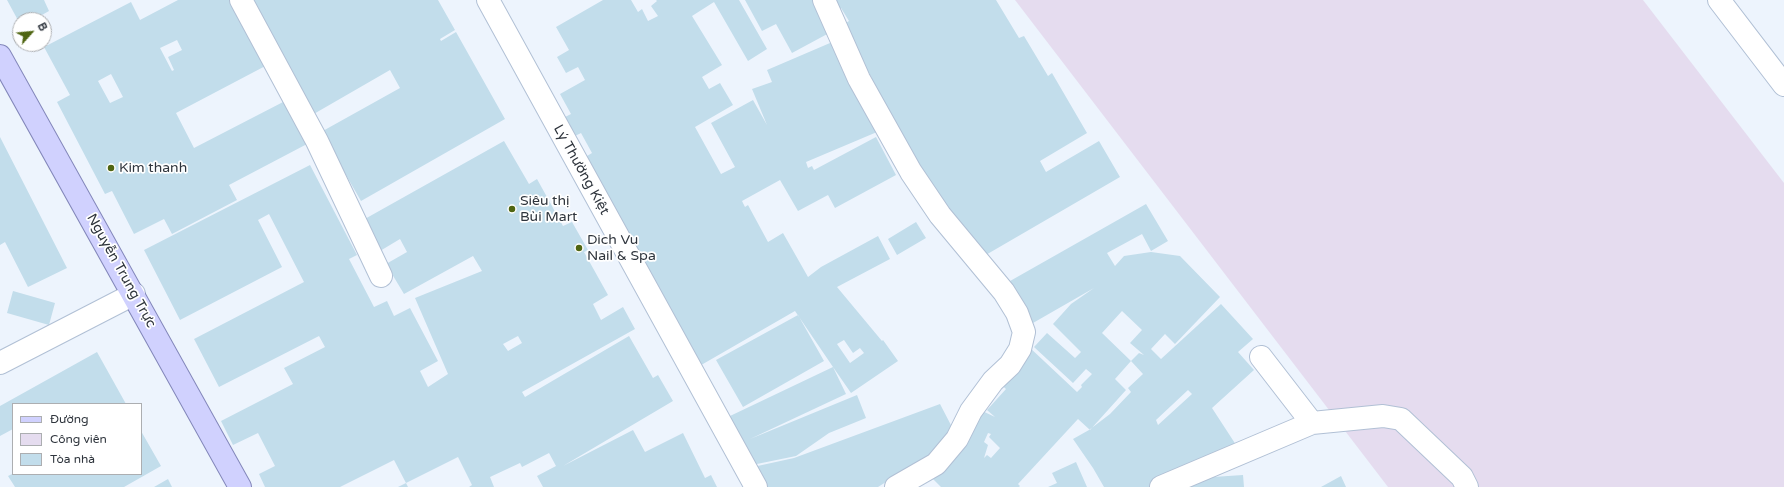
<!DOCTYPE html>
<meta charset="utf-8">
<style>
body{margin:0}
#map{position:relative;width:1784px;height:487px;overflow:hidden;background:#edf4fd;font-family:"Varela Round",sans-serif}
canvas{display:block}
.legend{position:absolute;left:12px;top:403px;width:130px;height:72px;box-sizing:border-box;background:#fff;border:1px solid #acaeb1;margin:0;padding:5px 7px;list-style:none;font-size:12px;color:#2f353d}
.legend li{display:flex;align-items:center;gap:8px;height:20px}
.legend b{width:20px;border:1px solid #acaeb1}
.north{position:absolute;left:12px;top:12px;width:40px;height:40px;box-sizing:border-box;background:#fff;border:1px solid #acaeb1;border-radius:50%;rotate:63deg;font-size:11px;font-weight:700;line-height:16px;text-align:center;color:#2f353d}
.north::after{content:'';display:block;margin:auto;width:14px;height:18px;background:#4f6512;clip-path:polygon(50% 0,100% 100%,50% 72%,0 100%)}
</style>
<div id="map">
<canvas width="1784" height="487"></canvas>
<ul class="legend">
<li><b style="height:5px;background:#d0d1fe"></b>Đường</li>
<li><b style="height:11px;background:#e5dcef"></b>Công viên</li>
<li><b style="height:11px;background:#c2ddeb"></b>Tòa nhà</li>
</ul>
<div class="north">B</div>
</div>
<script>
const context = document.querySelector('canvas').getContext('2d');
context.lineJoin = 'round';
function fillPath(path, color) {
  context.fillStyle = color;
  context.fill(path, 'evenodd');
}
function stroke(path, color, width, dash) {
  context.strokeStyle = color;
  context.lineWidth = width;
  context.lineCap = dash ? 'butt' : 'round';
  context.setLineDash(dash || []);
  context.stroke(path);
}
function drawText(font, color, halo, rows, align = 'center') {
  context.font = font + ' "Varela Round",sans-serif';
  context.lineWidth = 3.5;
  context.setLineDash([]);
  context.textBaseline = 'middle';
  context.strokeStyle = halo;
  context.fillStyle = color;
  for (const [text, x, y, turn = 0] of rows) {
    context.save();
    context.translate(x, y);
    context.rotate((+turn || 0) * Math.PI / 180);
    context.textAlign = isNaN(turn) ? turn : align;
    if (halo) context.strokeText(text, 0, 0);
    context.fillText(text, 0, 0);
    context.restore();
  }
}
fillPath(new Path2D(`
 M 1015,0 L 1643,0 L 1784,183 L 1784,487 L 1388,487 Z`), '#e5dcef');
fillPath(new Path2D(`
 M 7,0 L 44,0 L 49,11 L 33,20 L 20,20 L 20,24 Z
 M 178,0 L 239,0 L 271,63 L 176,113 L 194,148 L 285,101 L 307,144 L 229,185 L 237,200 L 172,234 L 164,219 L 134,234 L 112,191 L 105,194 L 57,102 L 70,95 L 44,47 L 131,2 L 140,20 ZM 177,40 L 182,50 L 168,57 L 174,70 L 172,71 L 160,48 ZM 111,74 L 123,97 L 110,103 L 98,81 Z
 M 246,0 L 438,0 L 455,30 L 440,39 L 441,41 L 456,32 L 505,119 L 361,201 L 321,132 L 400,88 L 390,70 L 312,115 Z
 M 603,0 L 631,0 L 638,12 L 642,9 L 648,21 L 658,16 L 651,6 L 657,1 L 656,0 L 739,0 L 767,49 L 748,61 L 714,2 L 692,16 L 722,65 L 702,77 L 709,89 L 720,83 L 733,105 L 695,127 L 721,174 L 735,167 L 711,123 L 753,100 L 767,125 L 752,89 L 772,82 L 767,70 L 837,40 L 877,132 L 806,162 L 808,168 L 812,166 L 814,170 L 876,137 L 896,175 L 835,208 L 828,195 L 798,211 L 780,180 L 742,201 L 745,207 L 748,205 L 768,242 L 783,233 L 808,277 L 821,267 L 878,236 L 890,259 L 837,287 L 882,341 L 883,340 L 898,361 L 851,393 L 833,367 L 846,394 L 750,439 L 857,395 L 866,418 L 829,433 L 796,456 L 752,465 L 730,416 L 833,367 L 795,311 L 696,368 L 582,159 L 592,153 L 581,133 L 569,139 L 559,120 L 571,114 L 560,94 L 585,80 L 578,67 L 566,73 L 557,57 L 569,50 L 556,27 ZM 844,340 L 853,353 L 860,348 L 864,353 L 850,363 L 837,344 Z
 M 745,0 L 813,0 L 831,32 L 792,53 L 776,24 L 762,31 Z
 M 832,0 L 996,0 L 1019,38 L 1024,36 L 1048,76 L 1052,73 L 1087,133 L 1040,161 L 1046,172 L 1099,141 L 1120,177 L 984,256 L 966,244 L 869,80 L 872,78 L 841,26 L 849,21 L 841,8 L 838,10 Z
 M 0,137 L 67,268 L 28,287 L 5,242 L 0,245 Z
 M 504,141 L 529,184 L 537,179 L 563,226 L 572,222 L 588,250 L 584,252 L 608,295 L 593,304 L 601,320 L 623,307 L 635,329 L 522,392 L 525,397 L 629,336 L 653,378 L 658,375 L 673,401 L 563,466 L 633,430 L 645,452 L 683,433 L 705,478 L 711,475 L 717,487 L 543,487 L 537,476 L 556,466 L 549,453 L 522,467 L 520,463 L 490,477 L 494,487 L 469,487 L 472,485 L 458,457 L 406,483 L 394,460 L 340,487 L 265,487 L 259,474 L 275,466 L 258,433 L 233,445 L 221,421 L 293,384 L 284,368 L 325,347 L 319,336 L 219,387 L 194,339 L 304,282 L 269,214 L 258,220 L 282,267 L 180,320 L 144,250 L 310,165 L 357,255 L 349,259 L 374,307 L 387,301 L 394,316 L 410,308 L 438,361 L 420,371 L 428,387 L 448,374 L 415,298 L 482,271 L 473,256 L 404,294 L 386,264 L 407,252 L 400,239 L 380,251 L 363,220 ZM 518,336 L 522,343 L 508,351 L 503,344 Z
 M 1146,204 L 1168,241 L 1151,251 L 1142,234 L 1107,253 L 1115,266 L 1124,256 L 1151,252 L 1180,256 L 1220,297 L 1175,344 L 1165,334 L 1151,349 L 1161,359 L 1221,304 L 1253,339 L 1238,352 L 1254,370 L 1212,408 L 1240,451 L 1152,487 L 1104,487 L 1093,468 L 1073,439 L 1089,430 L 1110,414 L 1131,392 L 1128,388 L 1143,374 L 1131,361 L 1139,353 L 1144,355 L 1130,343 L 1142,330 L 1122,311 L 1102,333 L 1131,361 L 1115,379 L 1126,390 L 1090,430 L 1078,419 L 1018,484 L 1020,486 L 1019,487 L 941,487 L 928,474 L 976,408 L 995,417 L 987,410 L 1006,389 L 996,380 L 1028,346 L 1077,392 L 1082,387 L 1081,385 L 1092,374 L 1086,369 L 1073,383 L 1034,347 L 1047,333 L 1075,358 L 1081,352 L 1053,324 L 1071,304 L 1094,288 L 1026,327 L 1003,285 ZM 1188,390 L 1192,394 L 1158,425 L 1156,420 ZM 988,433 L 991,434 L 989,437 L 1000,448 L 991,458 L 987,455 L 984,458 L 988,445 L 984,442 Z
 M 916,222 L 926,238 L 897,255 L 888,239 Z
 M 13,291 L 55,303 L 49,325 L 7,313 Z
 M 798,315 L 824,361 L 743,407 L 716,360 Z
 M 97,352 L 126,404 L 13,404 L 13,429 L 0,436 L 0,406 Z
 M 940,404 L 953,429 L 922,468 L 916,463 L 878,487 L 762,487 L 753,467 L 794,458 Z
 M 141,431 L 161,466 L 124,487 L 15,487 L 8,476 L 12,474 L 141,474 Z
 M 1076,462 L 1087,487 L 1048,487 L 1057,483 L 1052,473 Z
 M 1243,475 L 1244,487 L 1182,487 L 1182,485 L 1198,484 L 1198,478 Z
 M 1341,476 L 1346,487 L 1321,487 Z
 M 168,479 L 172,487 L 154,487 Z
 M 406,483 L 408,487 L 398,487 Z`), '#c2ddeb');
const minor = new Path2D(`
 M 241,0 L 317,141 L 381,276
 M 488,0 L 756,487
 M 824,0 L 859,79 L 911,172 L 940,215 L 1004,292 L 1017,313 L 1024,332 L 1020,349 L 1010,365 L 993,381 L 971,411 L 957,439 L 936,464 L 896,487
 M 1719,0 L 1784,85
 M 1261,357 L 1312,423 L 1383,416 L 1401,419 L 1462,477 L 1467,487
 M 0,363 L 134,294
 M 1161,487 L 1312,423`);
const major = new Path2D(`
 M 0,56 L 240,487`);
stroke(minor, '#b1c0d5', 24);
stroke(major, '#8387ba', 24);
stroke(minor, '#fff', 22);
stroke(major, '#d0d1fe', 22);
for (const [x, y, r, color] of [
 [111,168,4,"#4f6512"],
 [512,209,4,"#4f6512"],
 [579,248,4,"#4f6512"]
]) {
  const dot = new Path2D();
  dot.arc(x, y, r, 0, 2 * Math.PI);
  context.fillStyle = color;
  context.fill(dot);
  stroke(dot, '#fff', 1.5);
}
drawText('14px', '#2f353d', '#fff', [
 ["Kim thanh",119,168],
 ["Siêu thị",520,201],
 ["Bùi Mart",520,217],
 ["Dich Vu",587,240],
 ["Nail & Spa",587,256]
], 'left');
drawText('14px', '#2f353d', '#fff', [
 ["Lý Thường Kiệt",581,170,61],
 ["Nguyễn Trung Trực",121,271,61]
]);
</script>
